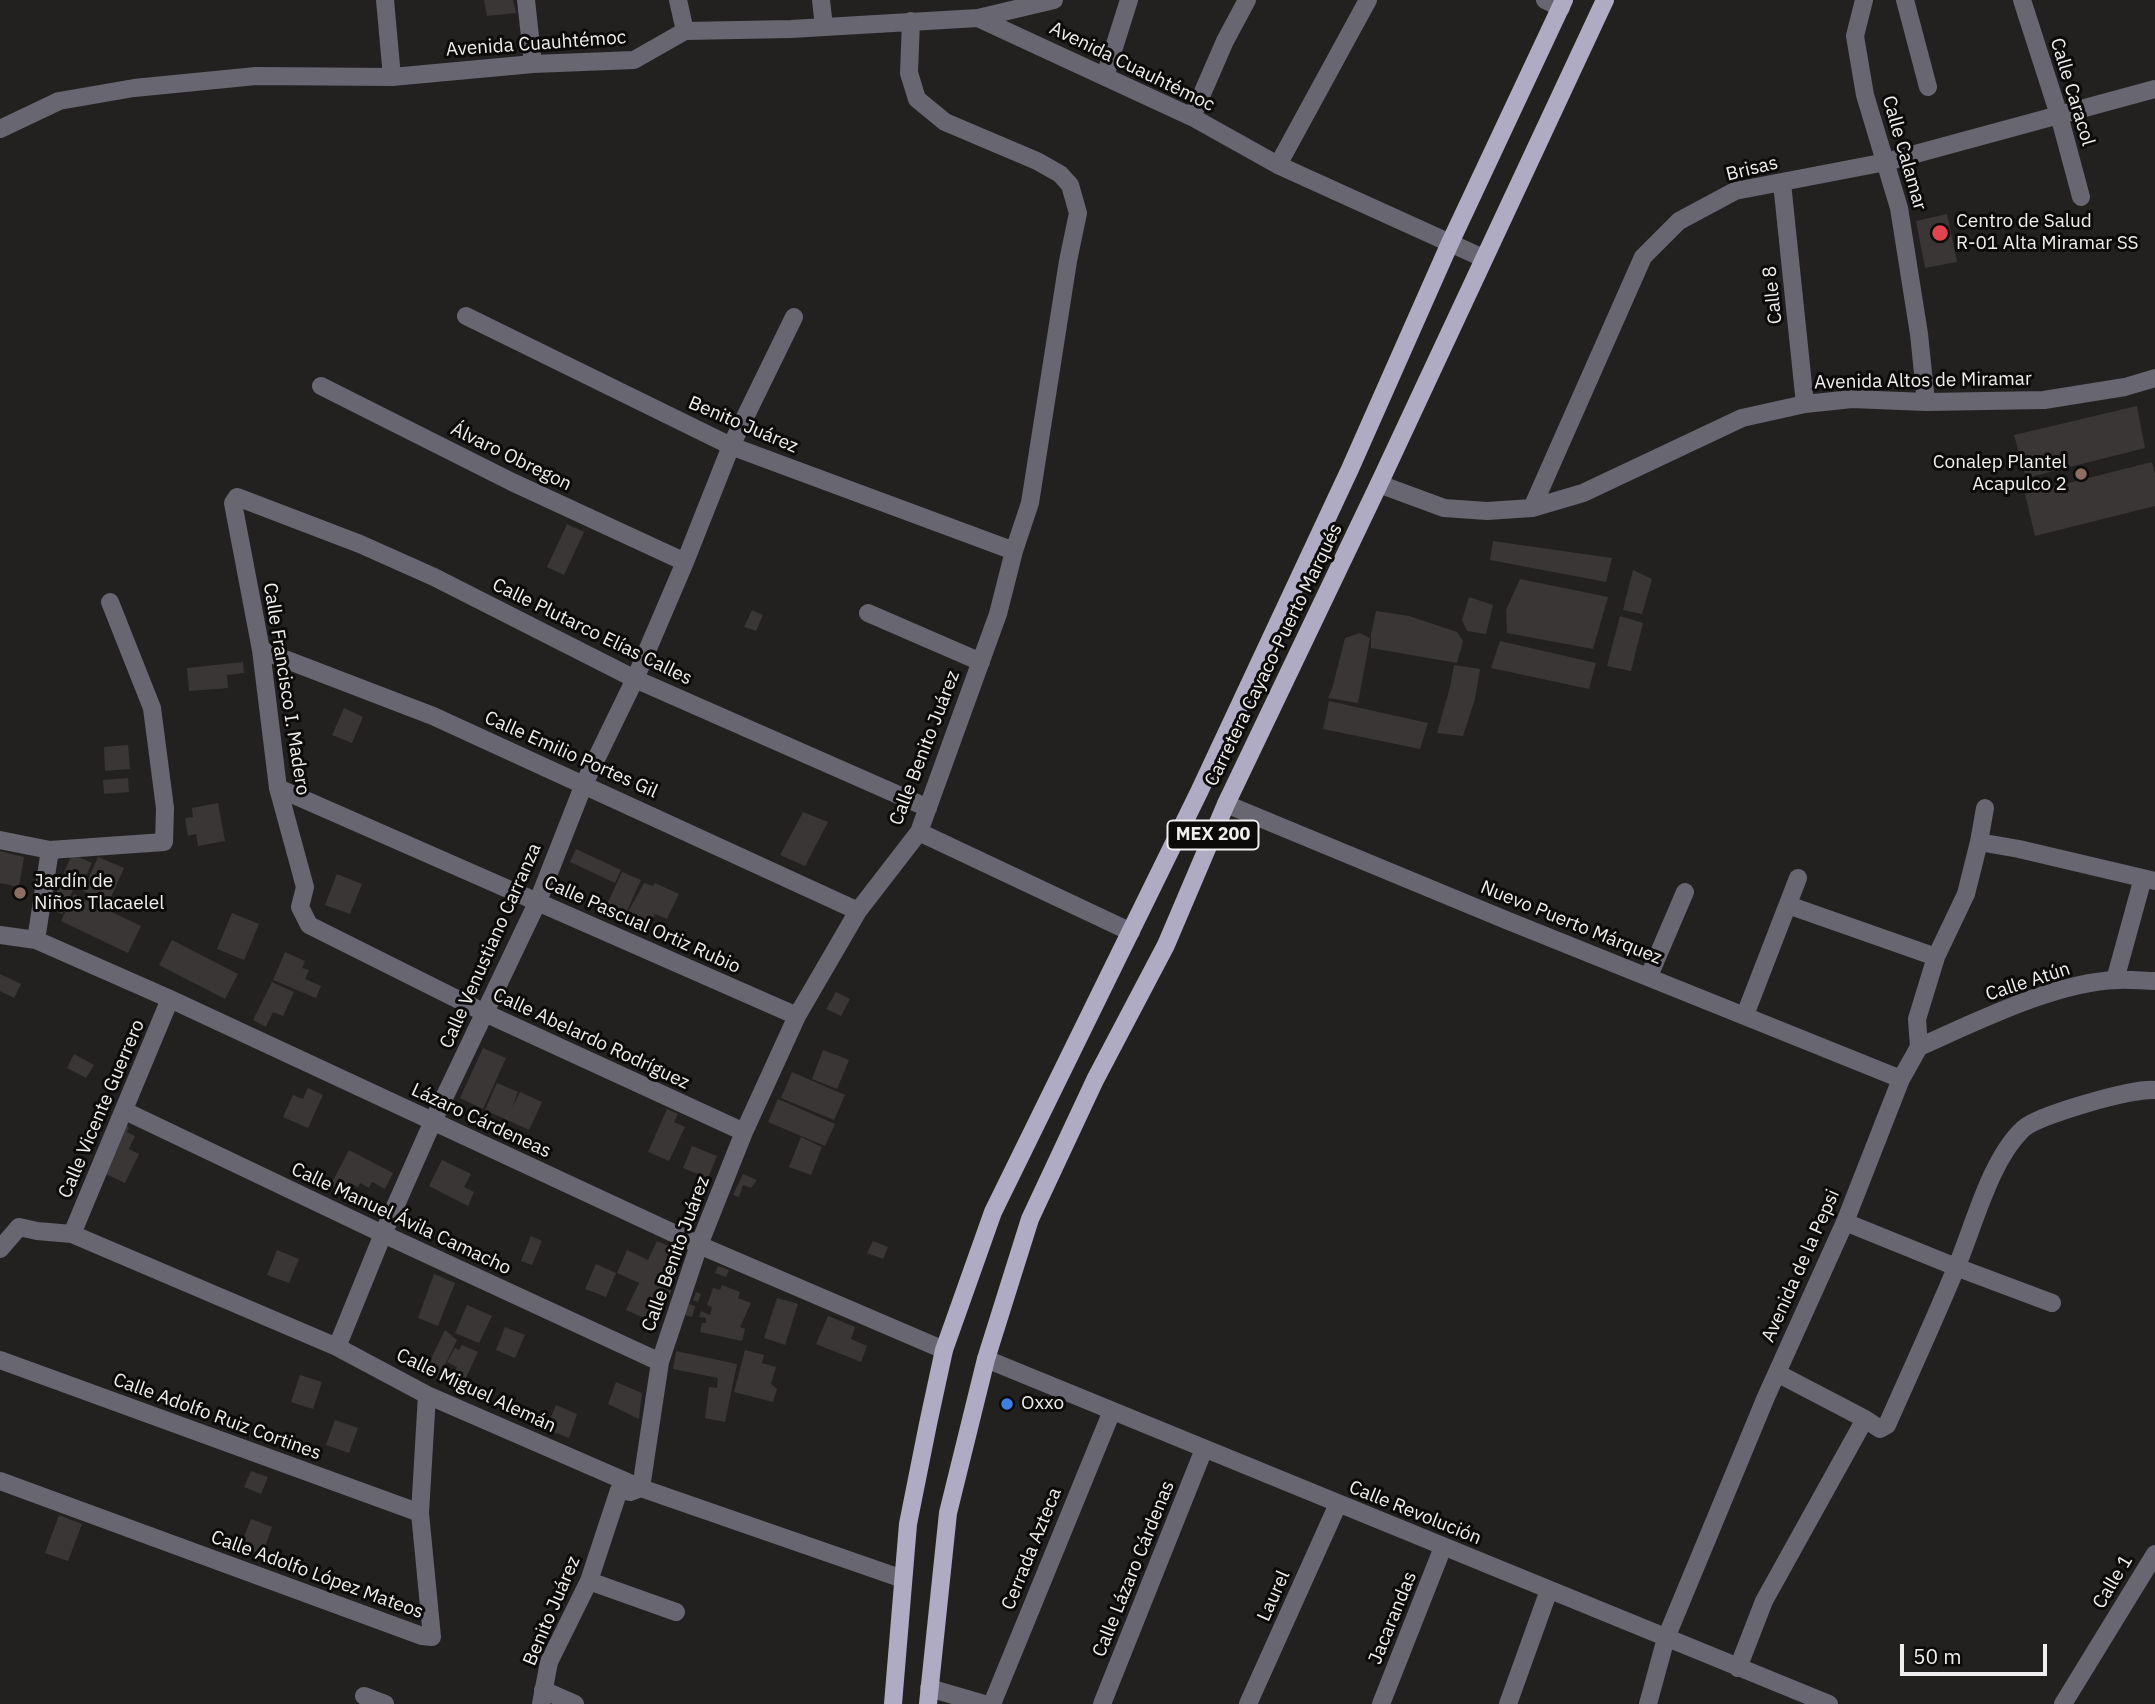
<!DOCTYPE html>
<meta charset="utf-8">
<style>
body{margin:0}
#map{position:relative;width:2155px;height:1704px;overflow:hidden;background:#232120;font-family:"IBM Plex Sans",sans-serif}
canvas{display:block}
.scale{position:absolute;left:1900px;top:1644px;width:147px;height:32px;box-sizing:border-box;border:4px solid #f0eeee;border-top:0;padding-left:9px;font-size:21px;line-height:24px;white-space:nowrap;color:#f0eeee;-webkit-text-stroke:5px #0c0b0a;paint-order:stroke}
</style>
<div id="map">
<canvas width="2155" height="1704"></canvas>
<div class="scale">50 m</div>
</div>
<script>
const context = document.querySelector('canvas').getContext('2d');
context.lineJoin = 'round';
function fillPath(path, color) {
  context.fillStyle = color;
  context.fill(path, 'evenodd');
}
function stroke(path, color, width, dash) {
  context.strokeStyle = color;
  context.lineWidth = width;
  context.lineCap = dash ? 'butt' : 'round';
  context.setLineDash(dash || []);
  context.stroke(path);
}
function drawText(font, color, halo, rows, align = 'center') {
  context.font = font + ' "IBM Plex Sans",sans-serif';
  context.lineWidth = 6;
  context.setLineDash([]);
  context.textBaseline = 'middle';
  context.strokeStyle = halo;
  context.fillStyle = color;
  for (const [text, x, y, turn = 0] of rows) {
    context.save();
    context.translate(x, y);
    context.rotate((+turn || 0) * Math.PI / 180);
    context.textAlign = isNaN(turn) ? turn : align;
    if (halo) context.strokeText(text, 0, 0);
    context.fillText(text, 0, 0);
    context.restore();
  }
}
fillPath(new Path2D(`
 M 484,0 L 513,0 L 516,13 L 487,16 Z
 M 1947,214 L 1957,262 L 1925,268 L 1916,221 Z
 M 2137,406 L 2145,448 L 2026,478 L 2014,435 Z
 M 2152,462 L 2155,474 L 2155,506 L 2035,536 L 2025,494 Z
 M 567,524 L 584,532 L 564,575 L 547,567 Z
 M 1493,541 L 1612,558 L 1606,582 L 1490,560 Z
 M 1633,570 L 1652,579 L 1642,614 L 1623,610 Z
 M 1520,579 L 1608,597 L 1593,649 L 1507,633 L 1506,610 Z
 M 1469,597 L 1493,605 L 1486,634 L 1467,631 L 1462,620 Z
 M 752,610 L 763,615 L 756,631 L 744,627 Z
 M 1376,611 L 1409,616 L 1457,632 L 1463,641 L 1457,663 L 1371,648 L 1371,634 Z
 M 1620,616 L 1643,623 L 1631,671 L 1607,666 Z
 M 1360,633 L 1370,638 L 1358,703 L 1328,698 L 1332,689 L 1345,638 Z
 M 1500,641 L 1596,663 L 1589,689 L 1491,668 Z
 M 243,662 L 244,673 L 227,675 L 228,688 L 189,691 L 187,668 Z
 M 1454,665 L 1480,669 L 1475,699 L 1463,736 L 1437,733 L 1450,687 Z
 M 1329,701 L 1428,723 L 1420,749 L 1323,729 Z
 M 344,708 L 363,717 L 352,743 L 332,735 Z
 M 128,745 L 130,769 L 105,771 L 104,747 Z
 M 128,778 L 129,792 L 104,794 L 103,780 Z
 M 218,803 L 225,841 L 198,846 L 196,834 L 188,836 L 185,818 L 193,817 L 192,808 Z
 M 803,812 L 828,822 L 805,866 L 780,855 Z
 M 576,849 L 621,870 L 615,883 L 570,862 Z
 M 0,851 L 24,857 L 19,887 L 0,883 Z
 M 72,854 L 92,863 L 79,890 L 60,882 Z
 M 98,857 L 124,868 L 109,902 L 83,891 Z
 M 622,872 L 641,880 L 622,922 L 603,913 Z
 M 337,874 L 362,884 L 350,914 L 325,905 Z
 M 644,883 L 653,886 L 655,883 L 679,894 L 667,919 L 655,914 L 651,923 L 628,912 Z
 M 60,885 L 73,890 L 62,914 L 49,909 Z
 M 74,894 L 141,926 L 128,953 L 61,921 Z
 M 232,913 L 259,924 L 244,960 L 217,949 Z
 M 172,940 L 238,974 L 225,999 L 159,965 Z
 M 285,952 L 305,961 L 302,968 L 309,970 L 305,979 L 321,986 L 316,998 L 273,980 Z
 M 0,974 L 21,984 L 14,998 L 0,991 Z
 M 272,982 L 294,992 L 283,1016 L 273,1012 L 266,1027 L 253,1020 Z
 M 836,992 L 850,999 L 841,1016 L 826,1009 Z
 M 483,1048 L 506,1058 L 483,1109 L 460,1098 Z
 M 823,1050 L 849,1060 L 837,1089 L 812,1079 Z
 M 74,1054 L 94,1065 L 86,1078 L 67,1068 Z
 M 792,1072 L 845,1095 L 834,1120 L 781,1098 Z
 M 497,1083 L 518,1092 L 512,1108 L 520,1092 L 542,1102 L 529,1130 L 485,1110 Z
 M 308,1088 L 323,1095 L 308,1128 L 283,1117 L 293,1095 L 303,1099 Z
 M 778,1099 L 835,1124 L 825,1146 L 768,1122 Z
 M 667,1109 L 678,1114 L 674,1122 L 685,1127 L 669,1161 L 648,1152 Z
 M 125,1124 L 129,1128 L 127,1132 L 135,1136 L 129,1149 L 139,1154 L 125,1183 L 102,1172 Z
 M 801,1137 L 822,1147 L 811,1175 L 789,1167 Z
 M 692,1146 L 717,1156 L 708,1178 L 683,1168 Z
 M 349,1150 L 393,1173 L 385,1189 L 372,1182 L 369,1188 L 360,1183 L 358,1187 L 350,1183 L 344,1193 L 330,1186 Z
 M 442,1160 L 471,1174 L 464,1187 L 474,1192 L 468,1206 L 429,1186 Z
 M 743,1174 L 757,1180 L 751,1188 L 743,1185 L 739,1197 L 733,1195 Z
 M 531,1236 L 542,1241 L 532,1265 L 521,1261 Z
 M 657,1241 L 682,1252 L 669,1298 L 664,1296 L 651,1321 L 626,1310 L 639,1283 L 617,1273 L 627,1250 L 648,1260 Z
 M 873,1241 L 888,1247 L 883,1259 L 867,1253 Z
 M 277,1250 L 299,1259 L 289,1283 L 267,1275 Z
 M 596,1264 L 616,1273 L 606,1297 L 585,1289 Z
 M 718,1266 L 729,1270 L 726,1277 L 715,1273 Z
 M 434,1274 L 455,1283 L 438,1326 L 418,1318 Z
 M 722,1285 L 740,1292 L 738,1298 L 751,1303 L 740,1327 L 745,1329 L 742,1341 L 700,1332 L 702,1323 L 706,1323 L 706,1318 L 699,1317 L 701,1311 L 710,1315 L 712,1307 L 707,1305 L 713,1288 L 720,1290 Z
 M 696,1292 L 701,1294 L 698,1302 L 693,1300 Z
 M 777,1298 L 798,1304 L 785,1345 L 764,1338 Z
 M 688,1304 L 695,1306 L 692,1317 L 685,1315 Z
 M 467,1305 L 492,1316 L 479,1343 L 455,1333 Z
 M 828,1316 L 855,1327 L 851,1339 L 867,1346 L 861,1362 L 816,1344 Z
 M 505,1327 L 525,1335 L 515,1358 L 496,1350 Z
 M 445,1330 L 457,1340 L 438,1379 L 424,1373 Z
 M 462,1345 L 478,1352 L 464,1382 L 452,1377 L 457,1367 L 447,1362 L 455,1348 L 459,1350 Z
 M 745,1350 L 764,1355 L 762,1363 L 776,1367 L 771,1384 L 777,1389 L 773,1402 L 734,1392 Z
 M 676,1351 L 737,1364 L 725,1422 L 705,1418 L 709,1387 L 717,1388 L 718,1378 L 673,1369 Z
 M 300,1375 L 322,1382 L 313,1409 L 291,1402 Z
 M 616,1382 L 642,1393 L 639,1419 L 608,1404 Z
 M 556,1405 L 577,1414 L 569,1438 L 546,1429 Z
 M 335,1420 L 358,1428 L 349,1453 L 326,1445 Z
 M 251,1471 L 268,1477 L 261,1494 L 244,1487 Z
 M 59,1515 L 82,1524 L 68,1561 L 45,1553 Z
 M 251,1519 L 272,1527 L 262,1555 L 240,1547 Z`), '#393635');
stroke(new Path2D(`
 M 385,0 L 392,77
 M 526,0 L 533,64
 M 678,0 L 685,31
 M 821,0 L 824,27
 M 1545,0 L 1561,8
 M 1864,0 L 1855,36 L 1865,95 L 1899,208 L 1919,334 L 1926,402
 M 1905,0 L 1928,87
 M 2022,0 L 2059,115 L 2081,197
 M 978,18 L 1054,0
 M 1105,76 L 1129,0
 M 1192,117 L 1225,41 L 1247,0
 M 0,129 L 59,101 L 134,88 L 256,76 L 392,77 L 533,64 L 634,60 L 685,31 L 791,29 L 978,18 L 1192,117 L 1278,165 L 1483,258
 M 1278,165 L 1368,0
 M 1782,183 L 1805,404
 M 466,316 L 731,446 L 1014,551
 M 321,386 L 512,482 L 685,562
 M 1379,484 L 1444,508 L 1487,511 L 1532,508 L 1583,493 L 1742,418 L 1805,404 L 1852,399 L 1926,402 L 2044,400 L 2125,387 L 2155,378
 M 1532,508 L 1643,257 L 1679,221 L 1735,191 L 1886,162 L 2155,89
 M 868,613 L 981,662
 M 261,650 L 433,716 L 858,911
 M 278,788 L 797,1016
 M 1226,804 L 1506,920 L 1901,1079
 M 919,832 L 1131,932
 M 0,840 L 50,850 L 164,842 L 165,808 L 152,708 L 110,602
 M 1979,842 L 2019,849 L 2155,881
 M 1788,905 L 1936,957
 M 0,935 L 36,940 L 170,999 L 699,1245 L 944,1350
 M 36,940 L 50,850
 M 1649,976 L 1685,892
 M 2115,980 L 2143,878
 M 1745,1015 L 1798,878
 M 1919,1047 C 1976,1022 2055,982 2117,980 C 2130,979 2143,981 2155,981
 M 125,1111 L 383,1234 L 660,1362
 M 744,1132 L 485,1013 L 309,925 L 300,907 L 305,887 L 278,788 L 261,650 L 233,503 L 237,497 L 360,544 L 434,577 L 635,679 L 928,808
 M 1845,1222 L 1956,1267 L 2052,1303
 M 72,1234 L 170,999
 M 0,1249 L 19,1227 L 37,1231 L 72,1234 L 337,1347 L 427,1395 L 641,1488 L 903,1579
 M 337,1347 L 383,1234 L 433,1121 L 538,901 L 584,784 L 635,679 L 685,562 L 731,446 L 794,317
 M 986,1359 L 1829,1704
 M 0,1360 L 420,1513
 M 1865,1419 L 1880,1429 L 1887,1425 C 1910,1373 1934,1321 1956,1268 C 1974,1226 1990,1160 2023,1129 C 2038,1115 2133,1088 2155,1090
 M 0,1481 L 422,1636 L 432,1637 L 420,1513 L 427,1395
 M 589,1581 L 676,1612
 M 1738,1668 L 1764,1601 L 1865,1419 L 1777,1373
 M 929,1688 L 984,1704
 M 543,1690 L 575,1704
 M 364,1696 L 385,1704
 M 541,1704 L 549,1662 L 589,1581 L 619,1490 L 630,1492 L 641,1488 L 660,1362 L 699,1245 L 744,1132 L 797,1016 L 858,911 L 919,832 L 998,614 L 1014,551 L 1030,503 L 1068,261 L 1078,213 L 1070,185 L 1060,174 L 1037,161 L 945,122 L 917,99 L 909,73 L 911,21
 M 992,1704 L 1112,1411
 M 1102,1704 L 1204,1449
 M 1248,1704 L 1338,1504
 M 1381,1704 L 1443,1547
 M 1508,1704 L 1549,1590
 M 1648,1704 L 1666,1638 L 1766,1397 L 1845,1222 L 1901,1079 L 1919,1047 L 1917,1019 L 1936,957 L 1966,894 L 1979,842 L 1985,808
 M 2063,1704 L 2155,1554`), '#676671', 18);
stroke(new Path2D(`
 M 893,1704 L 908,1524 L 928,1424 L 944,1350 L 993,1212 L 1199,792 L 1350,469 L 1450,243 L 1564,0
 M 928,1704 L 948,1513 L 986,1359 L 1030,1219 L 1095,1080 L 1166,945 L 1226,804 L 1379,484 L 1605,0`), '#aeabc3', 18);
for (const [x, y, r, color] of [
 [1940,233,9,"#e0444e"],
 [2081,474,7,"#8d6e63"],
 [20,893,7,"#8d6e63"],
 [1007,1404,7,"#3f7fe0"]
]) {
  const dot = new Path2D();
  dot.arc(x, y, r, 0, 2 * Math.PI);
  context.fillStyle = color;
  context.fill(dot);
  stroke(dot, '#0c0b0a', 2.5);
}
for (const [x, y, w] of [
 [1213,835,91]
]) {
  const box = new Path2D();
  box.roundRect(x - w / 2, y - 14.5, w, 29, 5);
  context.fillStyle = '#0c0b0a';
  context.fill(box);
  stroke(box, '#f0eeee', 2);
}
drawText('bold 18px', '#f0eeee', null, [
 ["MEX 200",1213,835]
]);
drawText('19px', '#f0eeee', '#0c0b0a', [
 ["Avenida Cuauhtémoc",536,44,-4],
 ["Avenida Cuauhtémoc",1132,67,26],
 ["Calle Caracol",2072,92,73],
 ["Calle Calamar",1904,153,74],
 ["Brisas",1752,169,-14],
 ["Calle 8",1773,295,-96],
 ["Avenida Altos de Miramar",1923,381,-1],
 ["Benito Juárez",743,425,23],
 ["Álvaro Obregon",511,457,26],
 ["Calle Plutarco Elías Calles",592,632,26],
 ["Carretera Cayaco-Puerto Marqués",1274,655,-64],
 ["Calle Francisco I. Madero",286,689,81],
 ["Calle Benito Juárez",925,748,-69],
 ["Calle Emilio Portes Gil",571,755,24],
 ["Nuevo Puerto Márquez",1571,923,22],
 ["Calle Pascual Ortiz Rubio",642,925,24],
 ["Calle Venustiano Carranza",491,946,-66],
 ["Calle Atún",2028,982,-18],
 ["Calle Abelardo Rodríguez",591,1039,25],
 ["Calle Vicente Guerrero",102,1109,-67],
 ["Lázaro Cárdeneas",481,1121,25],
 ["Calle Manuel Ávila Camacho",401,1219,25],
 ["Calle Benito Juárez",676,1254,-70],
 ["Avenida de la Pepsi",1801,1266,-66],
 ["Calle Miguel Alemán",476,1391,25],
 ["Calle Adolfo Ruiz Cortines",217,1417,20],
 ["Calle Revolución",1415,1513,22],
 ["Cerrada Azteca",1032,1549,-68],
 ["Calle Lázaro Cárdenas",1134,1569,-68],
 ["Calle Adolfo López Mateos",317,1575,20],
 ["Calle 1",2113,1582,-59],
 ["Laurel",1274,1596,-66],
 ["Benito Juárez",552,1611,-67],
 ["Jacarandas",1393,1618,-68]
]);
drawText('19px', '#f0eeee', '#0c0b0a', [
 ["Centro de Salud",1956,222],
 ["R-01 Alta Miramar SS",1956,244],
 ["Conalep Plantel",2067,463,"right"],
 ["Acapulco 2",2067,485,"right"],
 ["Jardín de",34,882],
 ["Niños Tlacaelel",34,904],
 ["Oxxo",1021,1404]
], 'left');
</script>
